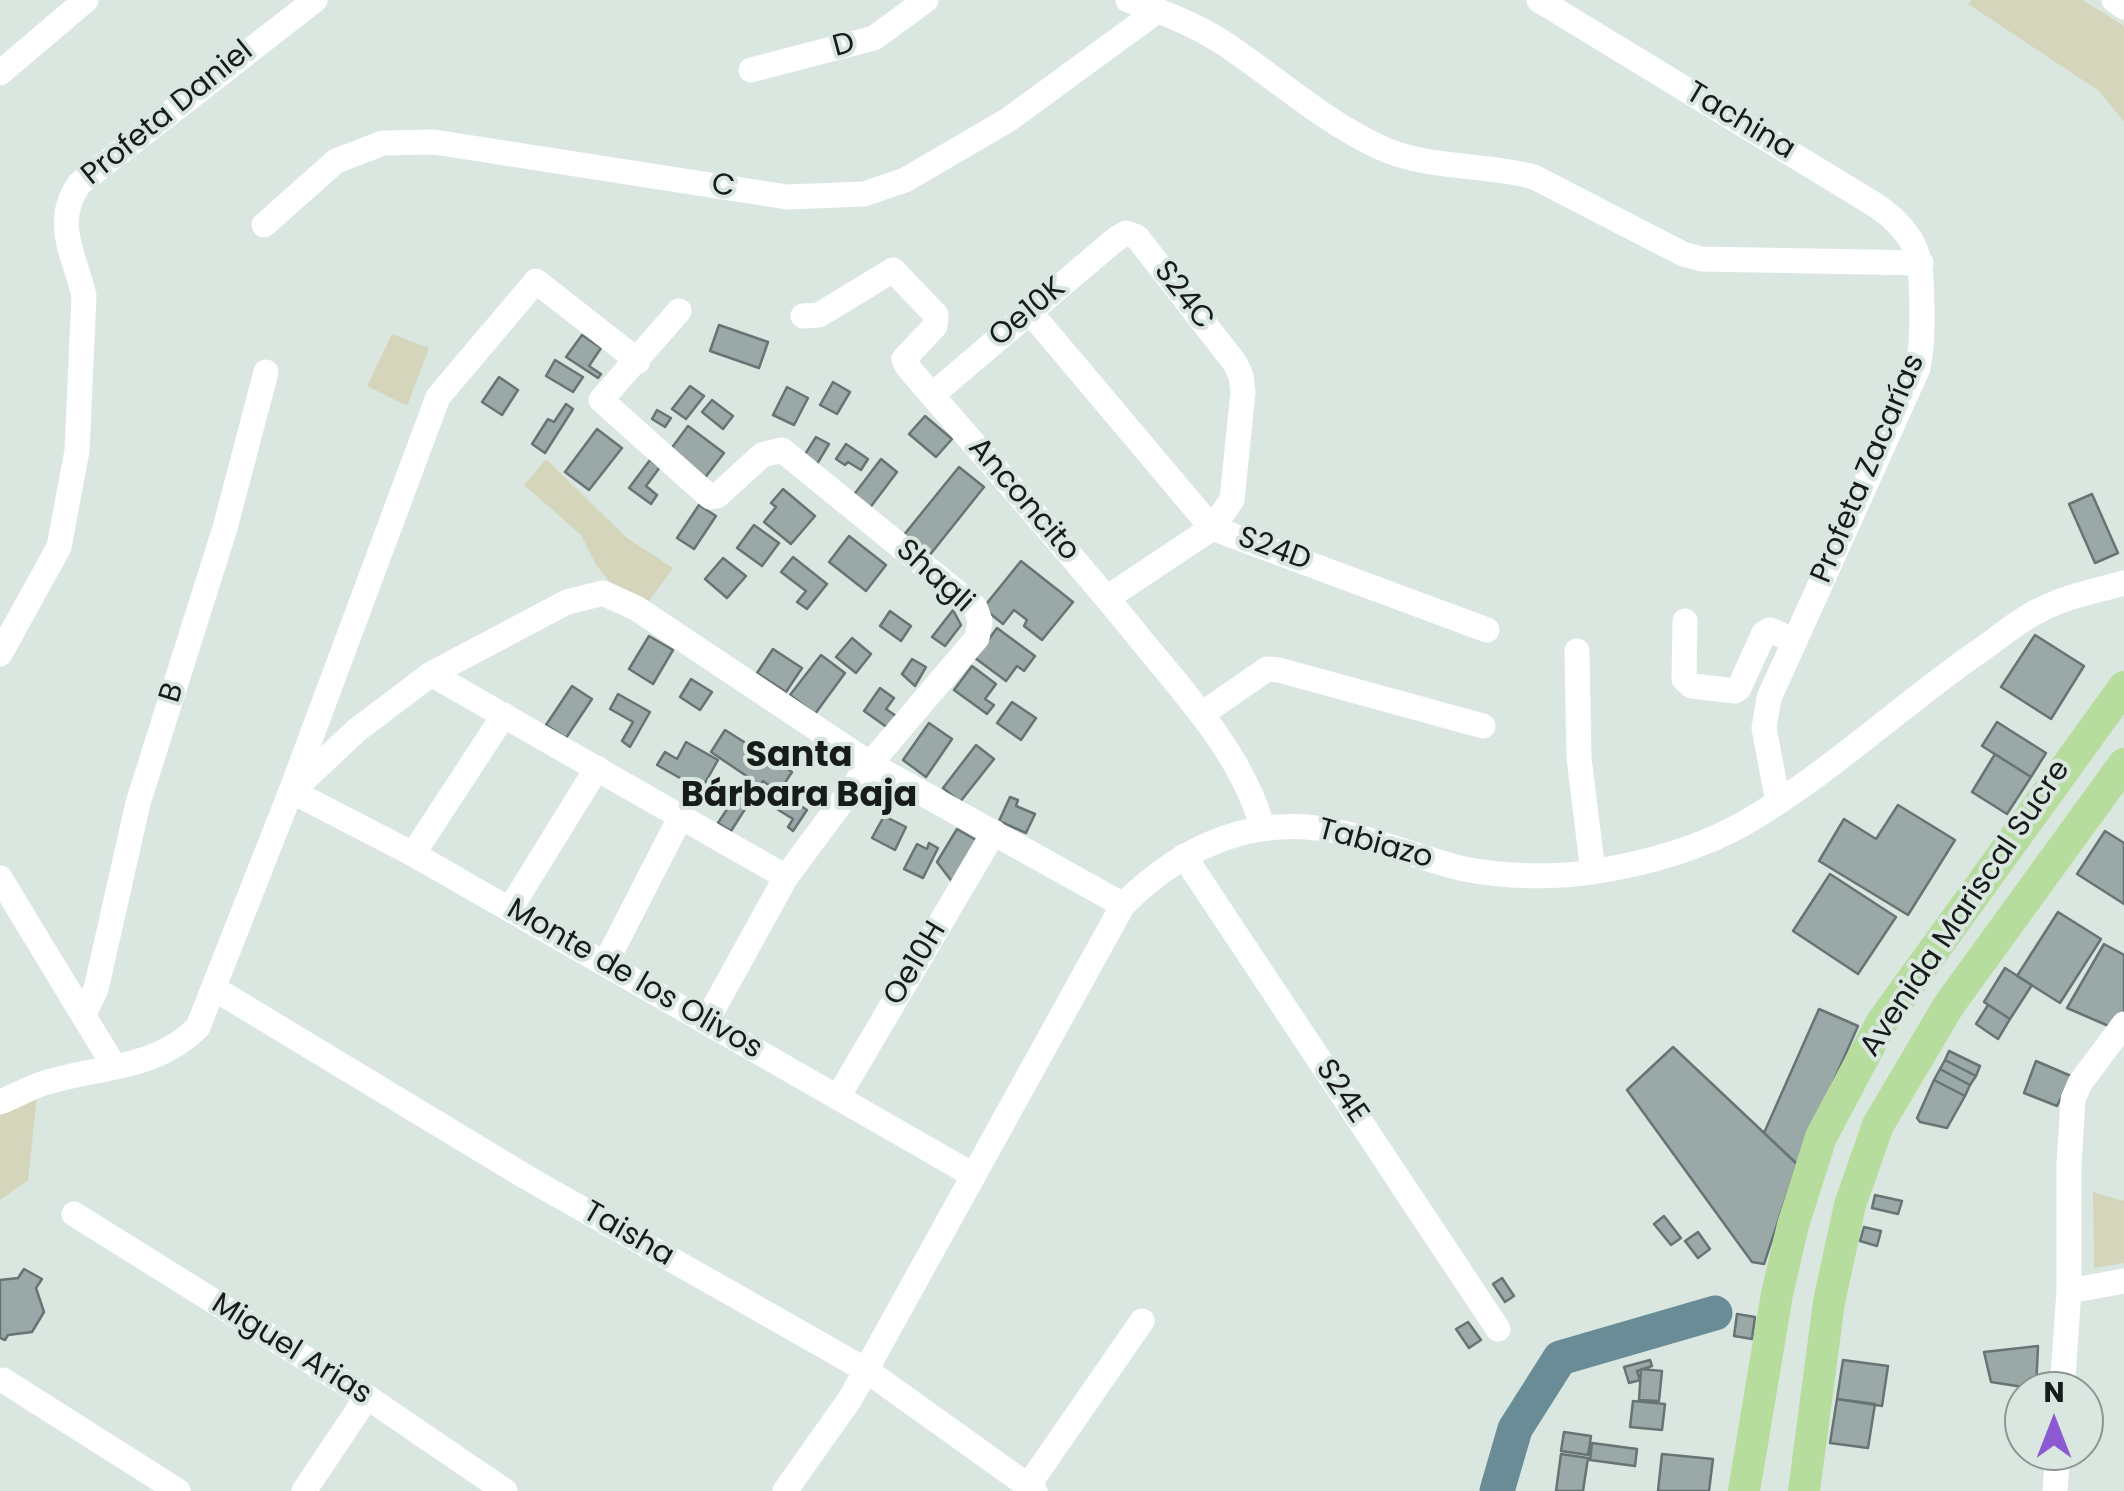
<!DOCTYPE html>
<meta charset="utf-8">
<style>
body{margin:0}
#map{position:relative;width:2124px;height:1491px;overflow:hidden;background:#dae7e0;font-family:Poppins,sans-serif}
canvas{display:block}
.north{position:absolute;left:2004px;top:1371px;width:100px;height:100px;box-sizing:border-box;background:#dae7e0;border:2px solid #8c9590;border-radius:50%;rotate:0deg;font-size:28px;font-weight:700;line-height:40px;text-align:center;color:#171b19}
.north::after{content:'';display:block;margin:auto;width:35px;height:45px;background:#8c59d2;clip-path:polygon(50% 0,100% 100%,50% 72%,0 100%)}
</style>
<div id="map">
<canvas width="2124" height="1491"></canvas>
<div class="north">N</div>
</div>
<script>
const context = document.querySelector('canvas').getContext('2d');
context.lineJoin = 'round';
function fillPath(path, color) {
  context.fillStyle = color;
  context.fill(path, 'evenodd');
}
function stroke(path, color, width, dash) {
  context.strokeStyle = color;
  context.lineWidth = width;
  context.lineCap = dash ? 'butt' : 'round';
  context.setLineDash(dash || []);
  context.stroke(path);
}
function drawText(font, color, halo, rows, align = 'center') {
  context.font = font + ' Poppins,sans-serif';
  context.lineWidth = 8;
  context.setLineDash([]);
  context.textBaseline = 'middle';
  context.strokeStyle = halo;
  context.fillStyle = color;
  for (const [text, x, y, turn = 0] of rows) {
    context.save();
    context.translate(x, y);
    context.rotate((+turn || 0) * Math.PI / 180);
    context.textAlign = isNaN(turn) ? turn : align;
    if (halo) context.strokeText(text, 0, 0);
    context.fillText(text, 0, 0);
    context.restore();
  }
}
fillPath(new Path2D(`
 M 1971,0 L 2083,0 L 2124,26 L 2124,122 L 2099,91 L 1968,4 Z
 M 392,334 L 429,348 L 407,406 L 367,386 Z
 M 546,459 L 627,538 L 673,568 L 646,605 L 613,586 L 596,565 L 581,535 L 524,485 Z
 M 37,1096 L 28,1180 L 0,1200 L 0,1111 Z
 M 2093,1192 L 2124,1201 L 2124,1263 L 2094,1268 Z`), '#d5d5bc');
stroke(new Path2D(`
 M 1497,1491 L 1515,1429 L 1560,1358 L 1715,1313`), '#698c96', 35);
const building = new Path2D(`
 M 719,325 L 768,342 L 759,368 L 710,351 Z
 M 582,335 L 601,348 L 589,366 L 601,374 L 598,378 L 566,357 Z
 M 555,360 L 583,377 L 573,392 L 546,376 Z
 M 499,377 L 518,390 L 502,415 L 482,402 Z
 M 833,382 L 850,392 L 837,414 L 820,405 Z
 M 690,386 L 704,396 L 686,419 L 672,409 Z
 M 787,387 L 808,398 L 794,425 L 773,415 Z
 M 712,400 L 733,416 L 723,429 L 702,412 Z
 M 566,404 L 573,409 L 545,453 L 532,444 L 548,419 L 554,422 Z
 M 657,410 L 671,418 L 665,427 L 652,419 Z
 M 925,416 L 952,439 L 936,457 L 909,434 Z
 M 688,426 L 724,453 L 704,479 L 668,453 Z
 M 597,429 L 622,448 L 589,490 L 565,472 Z
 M 816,437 L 829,444 L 817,464 L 804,456 Z
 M 846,444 L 868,459 L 861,470 L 848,462 L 845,465 L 836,459 Z
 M 881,459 L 897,472 L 869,509 L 853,496 Z
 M 650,460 L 660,467 L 646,486 L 657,495 L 651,504 L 629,488 Z
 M 959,467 L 984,487 L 929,556 L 903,536 Z
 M 783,489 L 815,516 L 791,544 L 764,522 L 776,507 L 771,503 Z
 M 2092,494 L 2118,553 L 2095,563 L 2069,504 Z
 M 699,505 L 716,516 L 694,549 L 677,538 Z
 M 754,525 L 779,543 L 762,566 L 737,548 Z
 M 849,536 L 886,565 L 866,591 L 829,562 Z
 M 793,557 L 827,584 L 807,609 L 797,602 L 806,591 L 781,572 Z
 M 723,558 L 746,576 L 727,598 L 705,579 Z
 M 1021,561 L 1073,602 L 1042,640 L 1024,626 L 1027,620 L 1014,610 L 1003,624 L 983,608 Z
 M 953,610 L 961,625 L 945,646 L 932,637 Z
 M 890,611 L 911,626 L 901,641 L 880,626 Z
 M 997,628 L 1035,656 L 1024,671 L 1017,666 L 1006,681 L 975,658 Z
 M 2035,635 L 2084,666 L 2051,719 L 2001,687 Z
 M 649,636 L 673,650 L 653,684 L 629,669 Z
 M 852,638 L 871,654 L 856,673 L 836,657 Z
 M 773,649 L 802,668 L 786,692 L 757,673 Z
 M 821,655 L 845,673 L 815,714 L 790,695 Z
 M 912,659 L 926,667 L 915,686 L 902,674 Z
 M 972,666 L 996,684 L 985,699 L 994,705 L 987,714 L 954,690 Z
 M 691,679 L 712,692 L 700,710 L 680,697 Z
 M 572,686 L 592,699 L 566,738 L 546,725 Z
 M 880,688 L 894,698 L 886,709 L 896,716 L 888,728 L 864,711 Z
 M 618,694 L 650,712 L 630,747 L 622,741 L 633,722 L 610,709 Z
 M 1012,702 L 1036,718 L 1021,740 L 997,723 Z
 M 1997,722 L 2046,753 L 2031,777 L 1982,746 Z
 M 929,723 L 952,739 L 926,777 L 903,760 Z
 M 725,730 L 792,772 L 779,792 L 763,781 L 731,831 L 718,823 L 748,777 L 711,752 Z
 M 686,742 L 718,760 L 701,790 L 657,765 L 665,752 L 677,759 Z
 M 976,745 L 994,759 L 960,802 L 943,788 Z
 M 1995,754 L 2031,777 L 2007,814 L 1972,792 Z
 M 779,792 L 807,810 L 793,831 L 788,827 L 793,819 L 772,806 Z
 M 1010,797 L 1018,800 L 1016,806 L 1035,814 L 1026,833 L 999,821 Z
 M 1898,805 L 1955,840 L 1908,915 L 1819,861 L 1844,819 L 1876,839 Z
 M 884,816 L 906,827 L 895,850 L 872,838 Z
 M 957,829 L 983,844 L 957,888 L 937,862 Z
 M 2105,831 L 2124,843 L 2124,904 L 2077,874 Z
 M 929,843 L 938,848 L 923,878 L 904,869 L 917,844 L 927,849 Z
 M 1830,874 L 1896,917 L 1858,974 L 1793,931 Z
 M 2058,912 L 2101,939 L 2060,1003 L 2017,976 Z
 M 2104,944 L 2124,955 L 2124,1023 L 2118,1030 L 2067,1008 Z
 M 2005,968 L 2032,985 L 2010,1019 L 1984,1002 Z
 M 1988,1005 L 2010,1019 L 1998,1039 L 1976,1024 Z
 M 1819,1009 L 1858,1026 L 1797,1164 L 1764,1133 Z
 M 1673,1047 L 1797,1164 L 1764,1264 L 1752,1262 L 1627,1090 Z
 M 1949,1051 L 1980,1066 L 1976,1076 L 1945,1060 Z
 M 1945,1060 L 1976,1076 L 1970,1085 L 1940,1069 Z
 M 2036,1061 L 2071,1076 L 2057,1106 L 2024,1093 Z
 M 1940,1069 L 1970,1085 L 1965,1096 L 1934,1080 Z
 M 1934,1080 L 1965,1096 L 1947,1128 L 1920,1122 L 1917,1118 Z
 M 1875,1195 L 1902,1201 L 1898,1214 L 1872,1208 Z
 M 1664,1216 L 1681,1238 L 1671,1245 L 1654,1224 Z
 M 1864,1227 L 1881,1231 L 1877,1246 L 1860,1241 Z
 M 1698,1232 L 1710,1249 L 1698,1258 L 1685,1241 Z
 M 24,1269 L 42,1279 L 36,1288 L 44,1312 L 32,1332 L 8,1335 L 5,1340 L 0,1338 L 0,1280 L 18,1278 Z
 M 1502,1278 L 1514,1296 L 1505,1302 L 1493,1284 Z
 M 1737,1314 L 1755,1317 L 1752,1339 L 1734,1336 Z
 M 1468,1322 L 1481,1340 L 1469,1348 L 1456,1329 Z
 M 2038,1346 L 2036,1389 L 1991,1382 L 1984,1352 Z
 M 1650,1360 L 1652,1366 L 1637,1371 L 1640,1380 L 1629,1383 L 1624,1367 Z
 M 1843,1360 L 1888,1366 L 1882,1406 L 1837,1399 Z
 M 1641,1369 L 1662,1371 L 1659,1401 L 1639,1400 Z
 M 1837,1399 L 1875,1404 L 1868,1448 L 1830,1443 Z
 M 1633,1401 L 1665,1404 L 1662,1430 L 1630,1427 Z
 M 1564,1432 L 1591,1436 L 1588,1455 L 1561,1451 Z
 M 1592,1443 L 1637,1449 L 1635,1466 L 1590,1460 Z
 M 1561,1454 L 1588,1458 L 1583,1491 L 1556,1491 Z
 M 1662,1454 L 1713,1459 L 1709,1491 L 1658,1491 Z`);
fillPath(building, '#9aa9a8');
stroke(building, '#667473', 2.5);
stroke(new Path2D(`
 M 1128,0 C 1162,12 1195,24 1225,44 C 1276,78 1322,120 1377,146 C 1426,170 1483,163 1534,177 L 1683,254 L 1702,259 L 1921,263
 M 1539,0 L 1877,206 C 1922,238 1921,260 1922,311 C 1922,331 1922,349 1918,368 L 1769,698 L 1764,728 L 1778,802
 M 2114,0 L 2124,7
 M 751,70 L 874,38 L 926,0
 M 0,73 L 86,0
 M 264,225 L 336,161 L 383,143 L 434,142 L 787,197 L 864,194 L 905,180 L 1008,120 L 1157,11
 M 679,311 L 601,400 L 710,497 L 717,496 L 762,455 L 782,450 L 975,607 L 980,621 L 977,638 L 870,764 L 786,877 L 706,1022
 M 1030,312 L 1212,528 L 1487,630
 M 803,316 L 819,315 L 893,270 L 936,315 L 935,326 L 904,359 L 907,366 C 985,458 1066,547 1142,641 C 1188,697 1242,755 1262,826
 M 932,395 L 1116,239 L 1126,233 L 1137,237 L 1235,363 L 1241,376 L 1243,392 L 1232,500 L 1212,528 L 1107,598
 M 1685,621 L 1684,679 L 1692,686 L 1735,691 L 1739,688 L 1764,633 L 1770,630 L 1795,641
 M 1577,651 L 1579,758 L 1593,872
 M 0,654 L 59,547 L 77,451 L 84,296 C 75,255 52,224 79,184 L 315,0
 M 431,674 L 786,877
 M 1202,714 L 1267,669 L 1279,670 L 1483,726
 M 295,788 L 357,730 L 431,674 L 567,602 L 603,593 L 636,608 L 870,764 L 1123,905
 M 291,791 L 413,854 L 973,1175
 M 413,854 L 504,715
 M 1184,856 L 1498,1329
 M 0,878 L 114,1066
 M 510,909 L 597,768
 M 605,964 L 681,816
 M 215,989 L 526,1177 L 866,1370 L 1035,1491
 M 84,1014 L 96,989 L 138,803 L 225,528 L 266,372
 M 838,1097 L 994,832
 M 0,1102 C 15,1096 29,1088 44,1083 C 98,1066 156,1070 198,1027 L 291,791 L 438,397 L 536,281 L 638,361
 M 74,1214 L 367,1397 L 505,1491
 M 2069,1291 L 2124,1281
 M 3,1380 L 178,1491
 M 2062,1391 L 2069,1291 L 2069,1165 L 2073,1099 L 2080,1083 L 2124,1024
 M 1028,1486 L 1142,1321
 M 304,1491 L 367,1397
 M 785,1491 L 850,1399 L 1123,905 C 1185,843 1261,811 1348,834 C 1387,844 1425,860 1464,869 C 1505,877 1552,878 1592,872 C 1643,864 1698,849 1743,824 C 1825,777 1898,708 1975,654 C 1996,640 2016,622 2038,611 C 2063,597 2096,591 2124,583
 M 2055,1491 L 2058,1451`), '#fff', 25);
stroke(new Path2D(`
 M 1744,1491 L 1777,1294 L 1793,1225 L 1821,1137 L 1882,1022 L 2124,687
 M 1804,1491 L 1829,1302 L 1850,1205 L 1878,1125 L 1949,1005 L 2124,764`), '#b7dd9e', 32);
drawText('30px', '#171b19', '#dae7e0', [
 ["D",844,46,-15],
 ["Profeta Daniel",168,114,-39],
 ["Tachina",1740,122,31],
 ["C",723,187,9],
 ["S24C",1183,296,52],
 ["Oe10K",1028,313,-40],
 ["Profeta Zacarías",1869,469,-67],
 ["Anconcito",1023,500,49],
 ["S24D",1274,550,20],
 ["Shagli",934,577,42],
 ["B",173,693,-73],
 ["Tabiazo",1375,845,15],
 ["Avenida Mariscal Sucre",1966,909,-56],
 ["Oe10H",916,964,-59],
 ["Monte de los Olivos",634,980,30],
 ["S24E",1341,1092,56],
 ["Taisha",628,1235,30],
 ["Miguel Arias",291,1350,32]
]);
drawText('bold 35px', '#171b19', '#dae7e0', [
 ["Santa",799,757],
 ["Bárbara Baja",799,797]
]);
</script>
